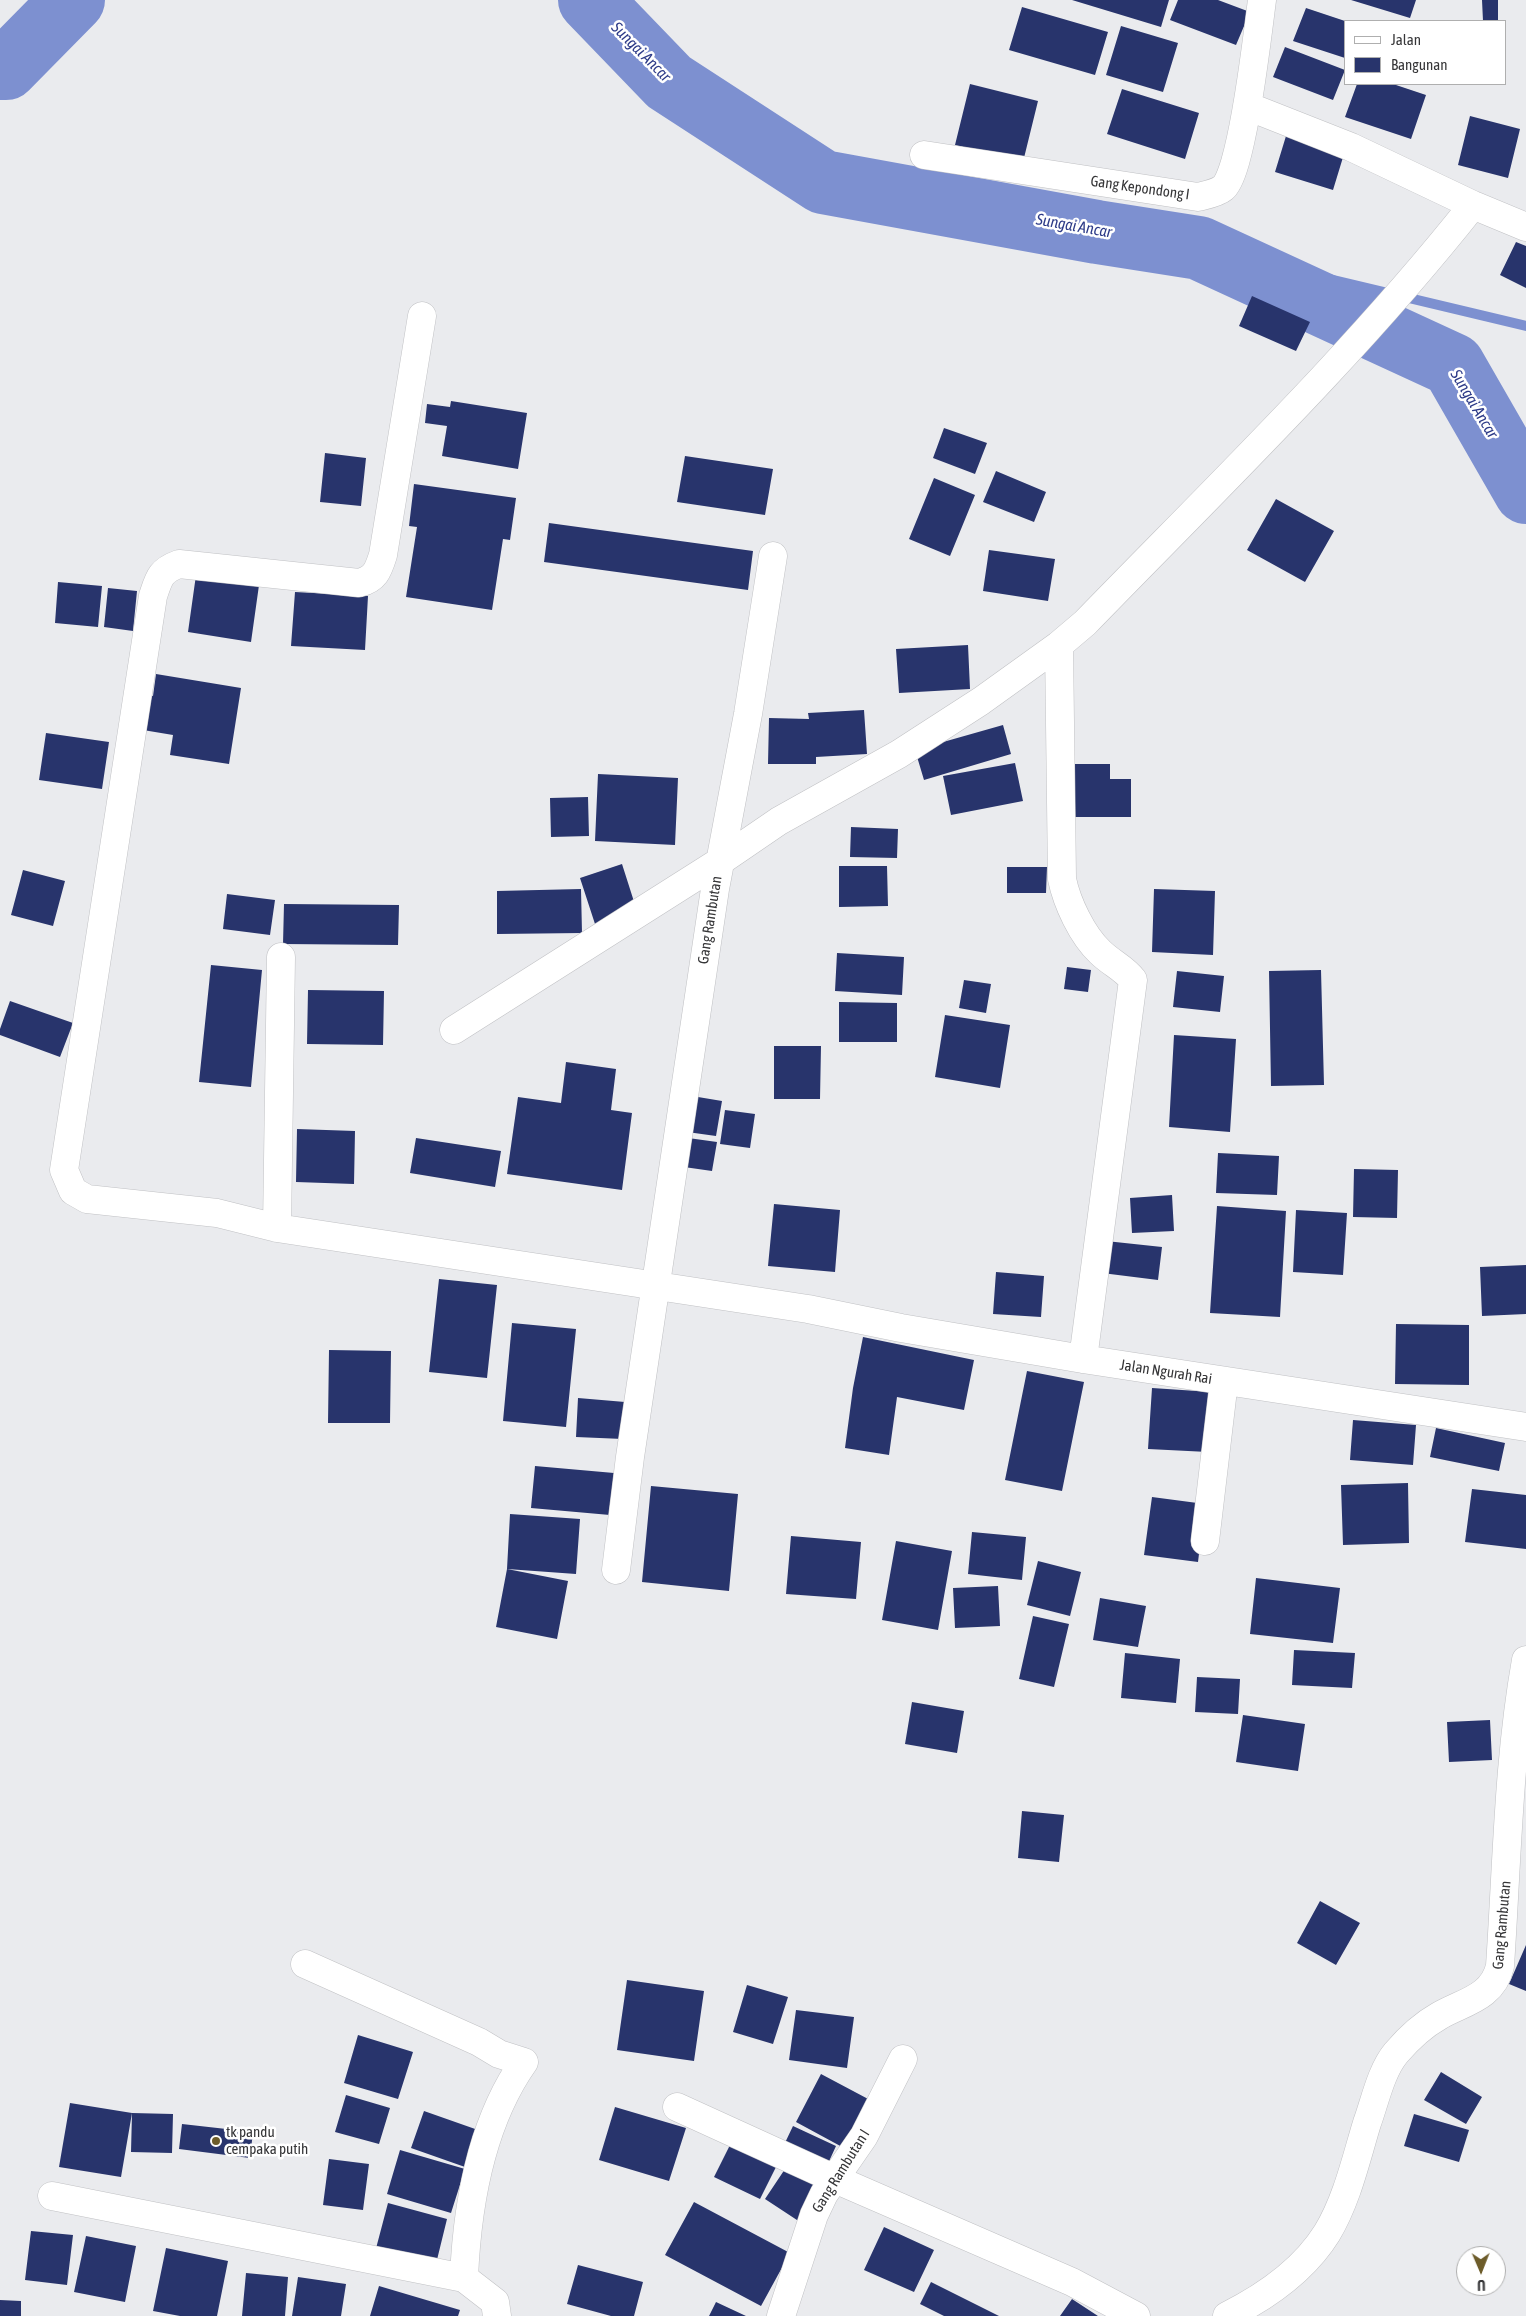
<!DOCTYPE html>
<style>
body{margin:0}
#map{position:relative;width:1526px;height:2316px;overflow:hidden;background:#eaebee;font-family:"Asap Condensed",sans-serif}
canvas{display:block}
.legend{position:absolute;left:1344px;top:20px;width:162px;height:65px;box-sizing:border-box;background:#fff;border:1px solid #afafaf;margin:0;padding:6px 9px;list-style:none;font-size:15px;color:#363638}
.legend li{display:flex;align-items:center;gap:10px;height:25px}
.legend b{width:25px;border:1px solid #afafaf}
.north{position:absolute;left:1456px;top:2246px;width:50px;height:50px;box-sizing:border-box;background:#fff;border:1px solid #afafaf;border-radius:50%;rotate:179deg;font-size:14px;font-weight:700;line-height:20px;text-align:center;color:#363638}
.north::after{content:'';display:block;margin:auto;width:18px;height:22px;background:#6d5c2a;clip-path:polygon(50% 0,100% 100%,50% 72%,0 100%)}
</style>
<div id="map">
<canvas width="1526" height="2316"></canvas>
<ul class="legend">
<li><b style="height:6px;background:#fff"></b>Jalan</li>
<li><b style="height:14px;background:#28346c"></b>Bangunan</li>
</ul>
<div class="north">U</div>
</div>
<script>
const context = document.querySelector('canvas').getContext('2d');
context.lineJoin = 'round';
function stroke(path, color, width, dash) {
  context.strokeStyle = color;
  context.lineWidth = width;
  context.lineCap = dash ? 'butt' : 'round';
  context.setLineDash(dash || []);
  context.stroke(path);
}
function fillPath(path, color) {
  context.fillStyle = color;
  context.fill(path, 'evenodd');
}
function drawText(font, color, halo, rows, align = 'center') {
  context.font = font + ' "Asap Condensed",sans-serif';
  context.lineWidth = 5;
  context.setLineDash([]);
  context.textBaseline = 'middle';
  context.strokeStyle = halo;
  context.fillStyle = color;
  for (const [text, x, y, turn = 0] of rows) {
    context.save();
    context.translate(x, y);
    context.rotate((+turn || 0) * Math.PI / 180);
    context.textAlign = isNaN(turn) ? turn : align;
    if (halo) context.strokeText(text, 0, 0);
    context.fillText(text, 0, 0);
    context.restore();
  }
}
stroke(new Path2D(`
 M 1199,248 L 1526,326`), '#7d90d0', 10);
stroke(new Path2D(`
 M 590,0 L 669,82 L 823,182 L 1097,232 L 1199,248 L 1453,365 L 1526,492
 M 0,68 L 6,68 L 73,0`), '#7d90d0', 64);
fillPath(new Path2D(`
 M 1072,0 L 1169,0 L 1161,27 Z
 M 1178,0 L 1218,0 L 1250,12 L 1236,45 L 1170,20 Z
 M 1351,0 L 1416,0 L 1410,18 Z
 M 1482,0 L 1498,0 L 1498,21 L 1483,21 Z
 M 1022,7 L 1108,32 L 1095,75 L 1009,50 Z
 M 1306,8 L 1345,21 L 1345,58 L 1293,41 Z
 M 1121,26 L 1178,43 L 1163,92 L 1106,75 Z
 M 1285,47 L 1345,70 L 1333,100 L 1273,77 Z
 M 970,84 L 1038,101 L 1023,162 L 955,145 Z
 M 1357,84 L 1393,84 L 1426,95 L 1411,139 L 1345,117 Z
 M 1122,89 L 1199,113 L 1185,159 L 1107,134 Z
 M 1470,116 L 1520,129 L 1508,178 L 1458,165 Z
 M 1286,136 L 1344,154 L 1333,190 L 1275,172 Z
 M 1516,242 L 1526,246 L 1526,288 L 1500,275 Z
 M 1252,296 L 1310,322 L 1296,351 L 1239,326 Z
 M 451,401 L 527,413 L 518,469 L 442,456 L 447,426 L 425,423 L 427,404 L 450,407 Z
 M 944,428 L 987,443 L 975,474 L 933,458 Z
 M 325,453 L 366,458 L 361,506 L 320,502 Z
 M 685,456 L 773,469 L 765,515 L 677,502 Z
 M 996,471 L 1046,492 L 1034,522 L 983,502 Z
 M 934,478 L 975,495 L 950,556 L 909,539 Z
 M 414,484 L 516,498 L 510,540 L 503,539 L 492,610 L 406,597 L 417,527 L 409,526 Z
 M 1276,499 L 1334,531 L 1305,582 L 1247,550 Z
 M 549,523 L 753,551 L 748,590 L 544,562 Z
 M 989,550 L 1055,559 L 1048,601 L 983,591 Z
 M 197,568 L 260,578 L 251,642 L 188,632 Z
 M 58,582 L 102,586 L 98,627 L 55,623 Z
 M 108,588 L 137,591 L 133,631 L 104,627 Z
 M 295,592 L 368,596 L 365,650 L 291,646 Z
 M 968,645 L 970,689 L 899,693 L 896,649 Z
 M 156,674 L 241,688 L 229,764 L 170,755 L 173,735 L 143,730 L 149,695 L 153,696 Z
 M 864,710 L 867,754 L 816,757 L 816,764 L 768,764 L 769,718 L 809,719 L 808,713 Z
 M 1003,725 L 1011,754 L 924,780 L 915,750 Z
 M 46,733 L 109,742 L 102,789 L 39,780 Z
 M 1015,763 L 1023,801 L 951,815 L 943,776 Z
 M 1062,764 L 1110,764 L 1110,779 L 1131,779 L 1131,817 L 1073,817 Z
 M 598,774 L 678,778 L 675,845 L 595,841 Z
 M 588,797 L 589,836 L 551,837 L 550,798 Z
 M 851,827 L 898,829 L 897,858 L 850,857 Z
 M 622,864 L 637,911 L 595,924 L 580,878 Z
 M 839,866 L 887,866 L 888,906 L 839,907 Z
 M 1007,867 L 1047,867 L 1046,893 L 1007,893 Z
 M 23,870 L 65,881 L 53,926 L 11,915 Z
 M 581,889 L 582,933 L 497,934 L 497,891 Z
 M 1154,889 L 1215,891 L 1213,955 L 1152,952 Z
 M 227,894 L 275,900 L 270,935 L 223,929 Z
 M 284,904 L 399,905 L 398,945 L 283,944 Z
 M 837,953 L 904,957 L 902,995 L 835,991 Z
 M 211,965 L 262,970 L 251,1087 L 199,1082 Z
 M 1067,967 L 1091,970 L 1088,992 L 1064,989 Z
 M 1321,970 L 1324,1085 L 1271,1086 L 1269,971 Z
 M 1177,971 L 1224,976 L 1220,1012 L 1173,1007 Z
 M 964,980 L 991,984 L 986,1013 L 959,1008 Z
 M 308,990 L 384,991 L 383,1045 L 307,1044 Z
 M 10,1001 L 73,1023 L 60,1057 L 0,1035 L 0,1029 Z
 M 839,1002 L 897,1003 L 897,1042 L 839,1042 Z
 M 945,1015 L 1010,1025 L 1000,1088 L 935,1077 Z
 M 1174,1035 L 1236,1039 L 1230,1132 L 1169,1127 Z
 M 774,1046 L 821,1046 L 820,1099 L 774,1099 Z
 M 566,1062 L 616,1069 L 611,1110 L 632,1113 L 622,1190 L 507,1174 L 518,1097 L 561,1103 Z
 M 686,1095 L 722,1101 L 716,1136 L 680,1131 Z
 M 725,1110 L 755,1114 L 750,1148 L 720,1144 Z
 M 297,1129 L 355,1131 L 354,1184 L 296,1182 Z
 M 681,1137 L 717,1142 L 712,1171 L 677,1166 Z
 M 416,1138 L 501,1151 L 495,1187 L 410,1173 Z
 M 1218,1153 L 1279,1156 L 1277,1195 L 1216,1193 Z
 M 1354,1169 L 1398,1170 L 1397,1218 L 1353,1217 Z
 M 1172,1195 L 1174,1231 L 1132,1233 L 1130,1198 Z
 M 774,1204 L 840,1210 L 835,1272 L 768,1266 Z
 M 1217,1206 L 1286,1211 L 1280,1317 L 1210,1313 Z
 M 1296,1210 L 1347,1213 L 1343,1275 L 1293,1272 Z
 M 1106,1241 L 1162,1247 L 1158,1280 L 1102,1273 Z
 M 1526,1265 L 1526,1314 L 1482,1316 L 1480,1267 Z
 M 996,1272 L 1044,1276 L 1041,1317 L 993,1314 Z
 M 439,1279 L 497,1285 L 487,1378 L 429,1372 Z
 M 512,1323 L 576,1329 L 566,1427 L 503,1421 Z
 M 1396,1324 L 1469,1325 L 1469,1385 L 1395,1384 Z
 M 863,1337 L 974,1360 L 964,1410 L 897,1397 L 889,1455 L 845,1448 L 853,1388 Z
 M 329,1350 L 391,1351 L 390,1423 L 328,1423 Z
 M 1027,1371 L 1084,1382 L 1062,1491 L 1005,1480 Z
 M 1152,1388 L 1212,1392 L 1208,1452 L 1148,1449 Z
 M 578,1398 L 625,1402 L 623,1439 L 576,1437 Z
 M 1353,1420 L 1416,1425 L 1413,1465 L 1350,1460 Z
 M 1436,1428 L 1505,1443 L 1499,1471 L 1430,1457 Z
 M 535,1466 L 614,1473 L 610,1515 L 531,1508 Z
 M 1408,1483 L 1409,1543 L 1343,1545 L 1341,1485 Z
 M 651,1486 L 738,1494 L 729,1591 L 642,1582 Z
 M 1472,1489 L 1526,1495 L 1526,1549 L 1465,1542 Z
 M 1152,1497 L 1205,1504 L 1198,1562 L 1144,1555 Z
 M 510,1514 L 580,1519 L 576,1574 L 507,1569 L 568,1581 L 557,1639 L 496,1627 L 507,1569 Z
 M 972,1532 L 1026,1537 L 1022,1580 L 968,1574 Z
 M 791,1536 L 861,1542 L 856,1599 L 786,1594 Z
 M 896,1541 L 952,1551 L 938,1630 L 882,1620 Z
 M 1038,1561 L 1081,1572 L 1070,1616 L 1027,1605 Z
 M 1256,1578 L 1340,1588 L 1333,1643 L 1250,1634 Z
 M 998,1586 L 1000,1626 L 955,1628 L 953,1588 Z
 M 1100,1598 L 1146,1606 L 1138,1647 L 1093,1640 Z
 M 1033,1616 L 1069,1624 L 1054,1687 L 1019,1679 Z
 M 1294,1650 L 1355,1653 L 1352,1688 L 1292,1685 Z
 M 1125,1653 L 1180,1659 L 1176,1703 L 1121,1698 Z
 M 1197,1677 L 1240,1679 L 1238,1714 L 1195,1712 Z
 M 912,1702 L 964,1711 L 957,1753 L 905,1744 Z
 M 1243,1715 L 1305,1724 L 1298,1771 L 1236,1762 Z
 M 1490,1720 L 1492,1760 L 1449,1762 L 1447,1722 Z
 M 1022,1811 L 1064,1815 L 1059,1862 L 1018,1858 Z
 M 1320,1901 L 1360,1923 L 1336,1965 L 1297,1943 Z
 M 1526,1945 L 1526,1991 L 1509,1984 Z
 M 627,1980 L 704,1991 L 694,2061 L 617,2050 Z
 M 747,1985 L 788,1997 L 773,2044 L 733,2032 Z
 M 796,2010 L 854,2017 L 847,2068 L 789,2060 Z
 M 358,2035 L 413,2052 L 398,2099 L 344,2083 Z
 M 1441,2072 L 1482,2097 L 1466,2124 L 1424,2100 Z
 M 821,2074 L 870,2100 L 844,2148 L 796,2122 Z
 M 346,2095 L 390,2108 L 379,2144 L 335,2132 Z
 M 70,2103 L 132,2113 L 121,2177 L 59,2167 Z
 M 615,2107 L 686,2128 L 669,2181 L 599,2160 Z
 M 424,2111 L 478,2130 L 465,2167 L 411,2148 Z
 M 132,2113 L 173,2114 L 172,2153 L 131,2152 Z
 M 1414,2114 L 1469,2130 L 1459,2162 L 1404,2146 Z
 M 182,2124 L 253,2132 L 250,2158 L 179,2149 Z
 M 793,2126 L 836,2146 L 826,2168 L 783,2147 Z
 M 734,2137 L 780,2159 L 760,2199 L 714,2177 Z
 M 400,2150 L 465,2169 L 451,2213 L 387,2194 Z
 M 329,2159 L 369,2164 L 363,2210 L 323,2205 Z
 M 787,2166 L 823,2189 L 800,2222 L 765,2199 Z
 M 694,2202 L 790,2253 L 761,2306 L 665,2255 Z
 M 388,2203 L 447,2219 L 434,2272 L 374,2256 Z
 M 884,2227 L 934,2250 L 914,2292 L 864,2270 Z
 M 31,2231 L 73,2235 L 67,2285 L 25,2280 Z
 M 86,2236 L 136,2246 L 125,2302 L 74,2292 Z
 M 166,2248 L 228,2261 L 217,2316 L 180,2316 L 153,2311 Z
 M 578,2265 L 643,2282 L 634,2316 L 611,2316 L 567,2304 Z
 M 246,2273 L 288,2277 L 285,2316 L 242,2316 Z
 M 298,2277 L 346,2284 L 341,2316 L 292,2316 Z
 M 931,2282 L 999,2316 L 944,2316 L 920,2304 Z
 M 379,2286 L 460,2310 L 458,2316 L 370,2316 Z
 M 1072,2299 L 1098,2316 L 1060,2316 Z
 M 0,2300 L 21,2301 L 21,2316 L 0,2316 Z
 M 716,2302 L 746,2316 L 709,2316 Z`), '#28346c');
const street = new Path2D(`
 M 1247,106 L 1351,147 L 1473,205 L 1526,227
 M 924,155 L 1198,197 C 1206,195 1217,193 1223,188 C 1242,174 1258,30 1262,0
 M 422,316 L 383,555 C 378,571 375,579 359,583 L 179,564 C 160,571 159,578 153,596 L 64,1170 L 73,1191 L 87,1199 L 217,1213 L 277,1228 L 808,1309 L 901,1328 L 1083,1359 L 1526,1427
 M 1059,645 L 1062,879 C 1067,903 1082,935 1100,952 C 1111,963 1124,968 1133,980 L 1083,1359
 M 454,1030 L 719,862 L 779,821 L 899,754 L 981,701 L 1059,645 L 1085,623 C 1217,487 1355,354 1473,205
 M 277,1228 L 281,957
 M 1205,1541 L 1224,1381
 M 616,1570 L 630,1457 L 715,889 L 748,714 L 773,556
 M 305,1964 L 479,2042 L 499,2054 L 524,2062 C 481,2123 467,2206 464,2278 L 495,2302 L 497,2316
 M 677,2107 L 835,2179 L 1072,2282 L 1136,2316
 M 52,2196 L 464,2278
 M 781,2316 L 814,2215 L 824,2194 L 864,2136 L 903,2059
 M 1227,2316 C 1265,2297 1304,2270 1327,2233 C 1347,2200 1356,2159 1367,2123 C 1375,2101 1381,2071 1396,2053 C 1408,2039 1423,2025 1439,2016 C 1463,2002 1493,1998 1500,1966 C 1507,1864 1508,1761 1526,1660`);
stroke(street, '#c0c1c4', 29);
stroke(street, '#fff', 28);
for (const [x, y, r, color] of [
 [216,2141,5,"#6d5c2a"]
]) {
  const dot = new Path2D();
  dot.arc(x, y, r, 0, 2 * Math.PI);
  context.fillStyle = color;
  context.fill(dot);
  stroke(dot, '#fff', 2);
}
drawText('15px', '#363638', '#fff', [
 ["Gang Kepondong I",1140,188,8],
 ["Gang Rambutan",710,920,-81],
 ["Jalan Ngurah Rai",1166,1372,9],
 ["Gang Rambutan",1502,1925,-85],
 ["Gang Rambutan I",841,2171,-58]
]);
drawText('15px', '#363638', '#fff', [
 ["tk pandu",226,2132],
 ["cempaka putih",226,2149]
], 'left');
drawText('italic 16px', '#2d3b88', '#fff', [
 ["Sungai Ancar",641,52,45],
 ["Sungai Ancar",1074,226,10],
 ["Sungai Ancar",1474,404,59]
]);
</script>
